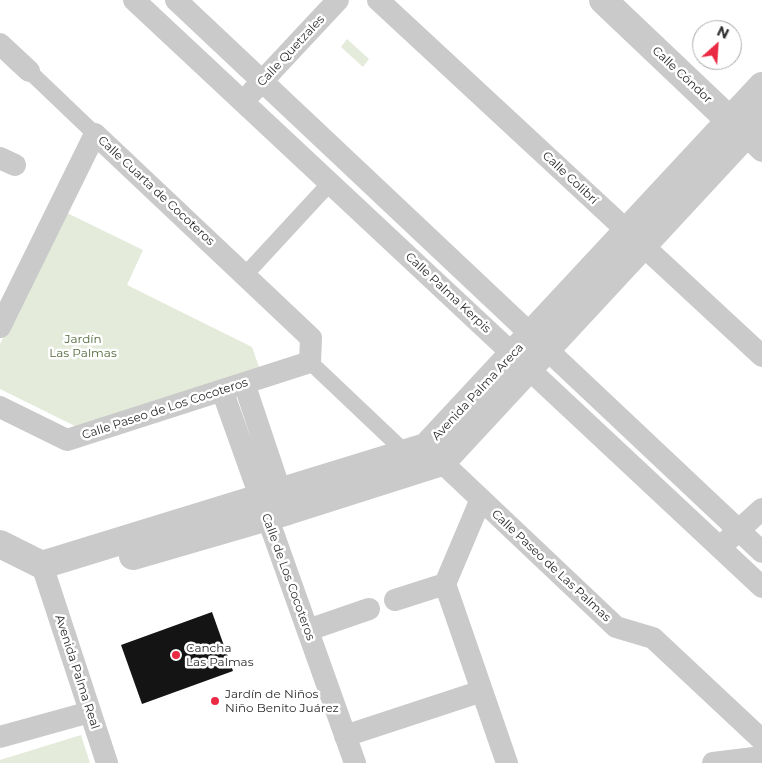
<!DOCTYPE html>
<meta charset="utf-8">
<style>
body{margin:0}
#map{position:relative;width:762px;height:763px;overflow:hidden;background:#fff;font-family:Montserrat,sans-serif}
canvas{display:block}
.north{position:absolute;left:692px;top:20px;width:50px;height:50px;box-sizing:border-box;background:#fff;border:1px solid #ababab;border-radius:50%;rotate:26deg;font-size:14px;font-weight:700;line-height:20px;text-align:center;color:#2d2d2d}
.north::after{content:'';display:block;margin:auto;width:18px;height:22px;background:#ea2943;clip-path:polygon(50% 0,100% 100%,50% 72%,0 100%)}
</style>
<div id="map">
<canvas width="762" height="763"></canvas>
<div class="north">N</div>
</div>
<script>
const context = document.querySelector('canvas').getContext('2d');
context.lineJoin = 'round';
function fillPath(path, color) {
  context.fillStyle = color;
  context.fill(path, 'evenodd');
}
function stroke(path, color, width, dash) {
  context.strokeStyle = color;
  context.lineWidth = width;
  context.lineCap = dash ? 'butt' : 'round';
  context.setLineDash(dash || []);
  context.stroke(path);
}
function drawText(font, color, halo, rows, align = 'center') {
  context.font = font + ' Montserrat,sans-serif';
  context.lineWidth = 5;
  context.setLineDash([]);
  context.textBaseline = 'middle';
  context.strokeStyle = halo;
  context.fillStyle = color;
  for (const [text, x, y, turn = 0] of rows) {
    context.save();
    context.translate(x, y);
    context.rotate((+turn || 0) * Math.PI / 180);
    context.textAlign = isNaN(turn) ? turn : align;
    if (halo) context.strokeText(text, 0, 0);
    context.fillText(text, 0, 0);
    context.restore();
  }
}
fillPath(new Path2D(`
 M 347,39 L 369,59 L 363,67 L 341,47 Z
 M 65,212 L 143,250 L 127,285 L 252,347 L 259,367 L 77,427 L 0,389 L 0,344 Z
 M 81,735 L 90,763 L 0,763 L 0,760 Z`), '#e4ebda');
fillPath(new Path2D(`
 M 212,612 L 233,671 L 142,704 L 121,645 Z`), '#141414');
stroke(new Path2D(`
 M 29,71 L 95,134
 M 245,275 L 330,183
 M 310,362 L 406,453`), '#cacaca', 16);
stroke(new Path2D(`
 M 134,0 L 762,587
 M 176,0 L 762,552
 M 378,0 L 762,356
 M 0,44 L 29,71
 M 252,92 L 338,0
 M 745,135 L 762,151
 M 0,158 L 15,165
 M 0,327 L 95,134 L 311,338 L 310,362 L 67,440 L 0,407
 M 244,383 L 286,508
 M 222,390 L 355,763
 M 430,451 L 616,627 L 653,638 L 762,740
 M 481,499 L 445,584 L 507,763
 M 728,540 L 762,509
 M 42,565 L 107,763
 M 395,600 L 445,584
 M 308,630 L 369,609
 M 345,736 L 482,691
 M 0,737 L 90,712
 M 713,763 L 762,757`), '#cacaca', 22);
stroke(new Path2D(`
 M 603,0 L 742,132
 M 0,544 L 42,565 L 426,447 L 762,86
 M 133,556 L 288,511 L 442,462 L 762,117`), '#cacaca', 28);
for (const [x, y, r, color] of [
 [176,655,5,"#ea2943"],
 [215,701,5,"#ea2943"]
]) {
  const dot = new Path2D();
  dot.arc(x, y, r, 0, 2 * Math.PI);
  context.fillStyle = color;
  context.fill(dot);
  stroke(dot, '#fff', 2);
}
drawText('12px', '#2d2d2d', '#fff', [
 ["Calle Quetzales",291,51,-47],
 ["Calle Cóndor",682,75,43],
 ["Calle Colibrí",570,178,43],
 ["Calle Cuarta de Cocoteros",156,191,43],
 ["Calle Palma Kerpis",448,293,43],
 ["Avenida Palma Areca",478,392,-47],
 ["Calle Paseo de Los Cocoteros",165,409,-18],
 ["Calle Paseo de Las Palmas",551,566,43],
 ["Calle de Los Cocoteros",288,577,70],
 ["Avenida Palma Real",77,672,72]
]);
drawText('12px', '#536a3a', '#fff', [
 ["Jardín",83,339],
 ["Las Palmas",83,353]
]);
drawText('12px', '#2d2d2d', '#fff', [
 ["Cancha",186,648],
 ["Las Palmas",186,662],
 ["Jardín de Niños",225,694],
 ["Niño Benito Juárez",225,708]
], 'left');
</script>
